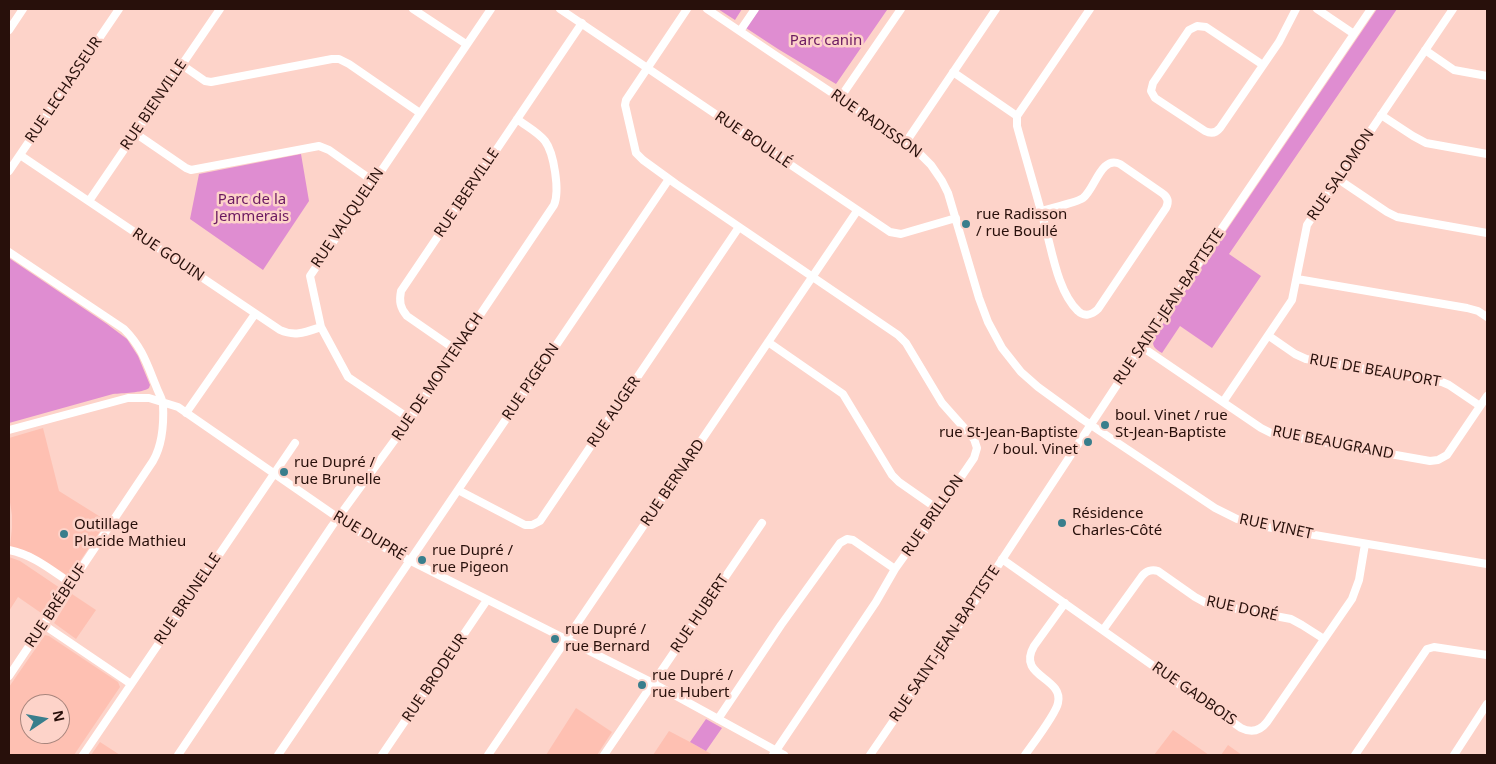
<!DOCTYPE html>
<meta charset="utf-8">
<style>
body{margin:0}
#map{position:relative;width:1496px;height:764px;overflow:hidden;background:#fdd3c9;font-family:"Noto Sans",sans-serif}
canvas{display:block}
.frame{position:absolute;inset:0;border:10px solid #28100b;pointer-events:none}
.north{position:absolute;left:20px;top:694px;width:50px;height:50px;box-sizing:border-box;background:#fdd3c9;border:1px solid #a8857d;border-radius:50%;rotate:78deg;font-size:14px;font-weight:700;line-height:20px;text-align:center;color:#28100b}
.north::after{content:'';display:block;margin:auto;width:18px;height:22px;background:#397e8c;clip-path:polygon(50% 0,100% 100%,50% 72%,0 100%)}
</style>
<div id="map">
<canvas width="1496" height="764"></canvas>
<div class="frame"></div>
<div class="north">N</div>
</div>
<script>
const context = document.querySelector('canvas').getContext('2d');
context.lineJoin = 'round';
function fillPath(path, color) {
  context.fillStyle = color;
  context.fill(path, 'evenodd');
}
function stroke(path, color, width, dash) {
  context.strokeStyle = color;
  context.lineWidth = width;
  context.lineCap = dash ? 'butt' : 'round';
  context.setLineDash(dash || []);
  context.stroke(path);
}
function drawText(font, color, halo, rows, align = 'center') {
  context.font = font + ' "Noto Sans",sans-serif';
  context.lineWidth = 5;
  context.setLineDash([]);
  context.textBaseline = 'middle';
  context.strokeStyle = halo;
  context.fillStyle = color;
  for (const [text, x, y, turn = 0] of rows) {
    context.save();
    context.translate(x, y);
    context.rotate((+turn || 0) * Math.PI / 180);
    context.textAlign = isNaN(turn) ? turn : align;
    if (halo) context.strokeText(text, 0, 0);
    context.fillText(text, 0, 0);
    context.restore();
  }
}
fillPath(new Path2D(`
 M 43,428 L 59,491 L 107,521 L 72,573 L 66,576 L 31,553 L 10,547 L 12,528 L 12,515 L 9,496 L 9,438 Z
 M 9,557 L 20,561 L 60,588 L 60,591 L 44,615 L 18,597 L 9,611 Z
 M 72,594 L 96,610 L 76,639 L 54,623 Z
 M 45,635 L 49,636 L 118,682 L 120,687 L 74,755 L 9,755 L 9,687 ZM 30,704 L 60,704 L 60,734 L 30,734 Z
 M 576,708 L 612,732 L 597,755 L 546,755 Z
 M 1173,730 L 1209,755 L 1154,755 Z
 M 669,731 L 690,742 L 713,755 L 653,755 Z
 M 100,742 L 120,755 L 91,755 Z
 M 1228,745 L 1242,755 L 1221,755 Z`), '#fec0b2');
fillPath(new Path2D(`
 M 718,9 L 742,9 L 735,20 Z
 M 759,9 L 885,9 L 887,10 L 836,84 L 778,49 L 746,28 Z
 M 1377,9 L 1397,9 L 1229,254 L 1261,276 L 1212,348 L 1180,326 L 1162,353 C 1155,349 1151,346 1154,337 Z
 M 301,154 L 309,201 L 263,270 L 190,219 L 199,174 Z
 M 9,258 L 107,324 L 127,339 L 138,356 L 150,385 L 149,388 C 142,393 123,393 113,394 L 9,423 Z
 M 706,719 L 722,728 L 706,751 L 690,742 Z`), '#df8dd1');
stroke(new Path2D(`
 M 413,9 L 466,44
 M 560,9 L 890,232 L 901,234 L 956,218
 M 687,9 L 626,100 L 625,105 L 636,153 L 643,160 L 676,184 L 898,335 L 906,343 L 942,403 L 974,439 L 977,448 L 974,458 L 918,540 L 905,555 L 895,569 L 876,602 L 773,755
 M 707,9 L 772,53 L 906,142 L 917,151 L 931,165 L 942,181 L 948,193 L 979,298 L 988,322 L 1002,348 L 1021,372 L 1038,387 L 1082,419 L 1215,508 L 1237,519 L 1267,527 L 1487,564
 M 1317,9 L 1354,34
 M 9,30 L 23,9
 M 740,31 L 755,9
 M 1425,50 L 1454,70 L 1487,76
 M 182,65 L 205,81 L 211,82 L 332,59 L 339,59 L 349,64 L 420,113
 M 1263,65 L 1206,27 L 1197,26 L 1189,30 L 1153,83 L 1151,91 L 1155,98 L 1205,131 C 1211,134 1216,133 1220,128 L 1279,42 L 1296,9
 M 953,72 L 1017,116 L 1017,126 C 1026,159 1036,192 1045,226 C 1052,251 1058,292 1078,311 C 1084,317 1092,315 1098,309 L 1166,208 C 1169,202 1168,197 1162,193 L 1120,164 C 1101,155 1095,189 1083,198 C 1076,203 1050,208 1041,211
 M 840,98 L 901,9
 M 1381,115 L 1413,136 L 1426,143 L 1487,154
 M 1017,116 L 1090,9
 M 135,133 L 186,168 L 191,170 L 319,146 L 329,150 L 373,181
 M 906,142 L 996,9
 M 20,155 L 280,330 C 295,337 306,332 321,327
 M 9,171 L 119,9
 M 1338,179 L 1387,212 L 1397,217 L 1487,233
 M 89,201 L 220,9
 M 9,252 L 124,329 C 142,347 147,364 156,386 C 158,392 162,398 163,404 C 164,424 163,444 153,461 L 9,676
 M 1297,279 L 1467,308 L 1478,311 L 1487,317
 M 1269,336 L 1295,354 L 1306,359 L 1442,382 L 1449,385 L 1480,406
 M 768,342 L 843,394 L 892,475 L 899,482 L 939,510
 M 1142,347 L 1261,428 L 1271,433 L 1430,461 L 1438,460 L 1447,455 L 1487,396
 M 456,350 L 407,316 C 400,308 399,301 401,291 L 582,23
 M 1223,402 L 1292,300 L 1307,225 L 1453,9
 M 186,413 L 255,314
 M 410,419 L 348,377 L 321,327 L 310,276 L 491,9
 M 9,430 L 128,398 L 149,398 L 178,407 L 350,526 L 383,547 L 647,680 L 784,755
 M 458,490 L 525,525 L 532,525 L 540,521 L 739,227
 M 9,550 C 34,555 51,570 72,584
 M 1002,559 L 1241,728 C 1251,733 1260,731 1267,722 L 1352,599 L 1359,580 L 1365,544
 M 44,625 L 131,684
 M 1103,630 L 1142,576 C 1146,571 1152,569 1158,571 L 1195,597 L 1206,603 L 1291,619 L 1302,625 L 1324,639
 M 718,719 L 781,625 L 840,543 L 847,539 L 853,540 L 895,569
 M 83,755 L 295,443
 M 178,755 L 332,526 L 410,419 L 554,205 C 560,191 554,153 545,141 C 538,132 526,126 517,119
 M 278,755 L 669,179
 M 382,755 L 487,600
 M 488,755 L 857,211
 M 604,755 L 762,523
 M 870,755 L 961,622 L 1157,324 L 1371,9
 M 1025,755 C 1032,745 1056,714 1058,703 C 1064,677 1016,677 1034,646 L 1065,603
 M 1355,755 L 1427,649 L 1434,647 L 1487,655
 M 1454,755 L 1487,704`), '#fff', 8);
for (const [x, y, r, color] of [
 [966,224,5,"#397e8c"],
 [1105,425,5,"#397e8c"],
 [1088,442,5,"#397e8c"],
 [284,472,5,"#397e8c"],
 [1062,523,5,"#397e8c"],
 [64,534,5,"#397e8c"],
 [422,560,5,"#397e8c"],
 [555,639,5,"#397e8c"],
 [642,685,5,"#397e8c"]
]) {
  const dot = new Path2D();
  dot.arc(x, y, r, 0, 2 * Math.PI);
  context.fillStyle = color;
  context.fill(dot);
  stroke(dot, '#fdd3c9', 2);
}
drawText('15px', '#6b1961', '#fdd3c9', [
 ["Parc canin",826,41],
 ["Parc de la",252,200],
 ["Jemmerais",252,217]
]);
drawText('15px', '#28100b', '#fdd3c9', [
 ["RUE LECHASSEUR",64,90,-56],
 ["RUE BIENVILLE",154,105,-56],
 ["RUE RADISSON",876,124,35],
 ["RUE BOULLÉ",753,140,34],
 ["RUE SALOMON",1341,175,-56],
 ["RUE IBERVILLE",467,193,-56],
 ["RUE VAUQUELIN",348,218,-56],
 ["RUE GOUIN",168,255,34],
 ["RUE SAINT-JEAN-BAPTISTE",1169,307,-56],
 ["RUE DE BEAUPORT",1375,371,10],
 ["RUE DE MONTENACH",438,377,-56],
 ["RUE PIGEON",531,382,-56],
 ["RUE AUGER",614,412,-56],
 ["RUE BEAUGRAND",1333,443,11],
 ["RUE BERNARD",673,483,-56],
 ["RUE BRILLON",933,516,-55],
 ["RUE VINET",1276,527,12],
 ["RUE DUPRÉ",369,536,31],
 ["RUE BRUNELLE",188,599,-56],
 ["RUE BRÉBEUF",56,606,-56],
 ["RUE DORÉ",1242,609,12],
 ["RUE HUBERT",700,614,-56],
 ["RUE SAINT-JEAN-BAPTISTE",945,644,-56],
 ["RUE BRODEUR",435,678,-56],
 ["RUE GADBOIS",1194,694,35]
]);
drawText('15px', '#28100b', '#fdd3c9', [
 ["rue Radisson",976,215],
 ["/ rue Boullé",976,232],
 ["boul. Vinet / rue",1115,416],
 ["St-Jean-Baptiste",1115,433],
 ["rue St-Jean-Baptiste",1078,433,"right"],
 ["/ boul. Vinet",1078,450,"right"],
 ["rue Dupré /",294,463],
 ["rue Brunelle",294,480],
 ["Résidence",1072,514],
 ["Charles-Côté",1072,531],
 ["Outillage",74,525],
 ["Placide Mathieu",74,542],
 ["rue Dupré /",432,551],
 ["rue Pigeon",432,568],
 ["rue Dupré /",565,630],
 ["rue Bernard",565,647],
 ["rue Dupré /",652,676],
 ["rue Hubert",652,693]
], 'left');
</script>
